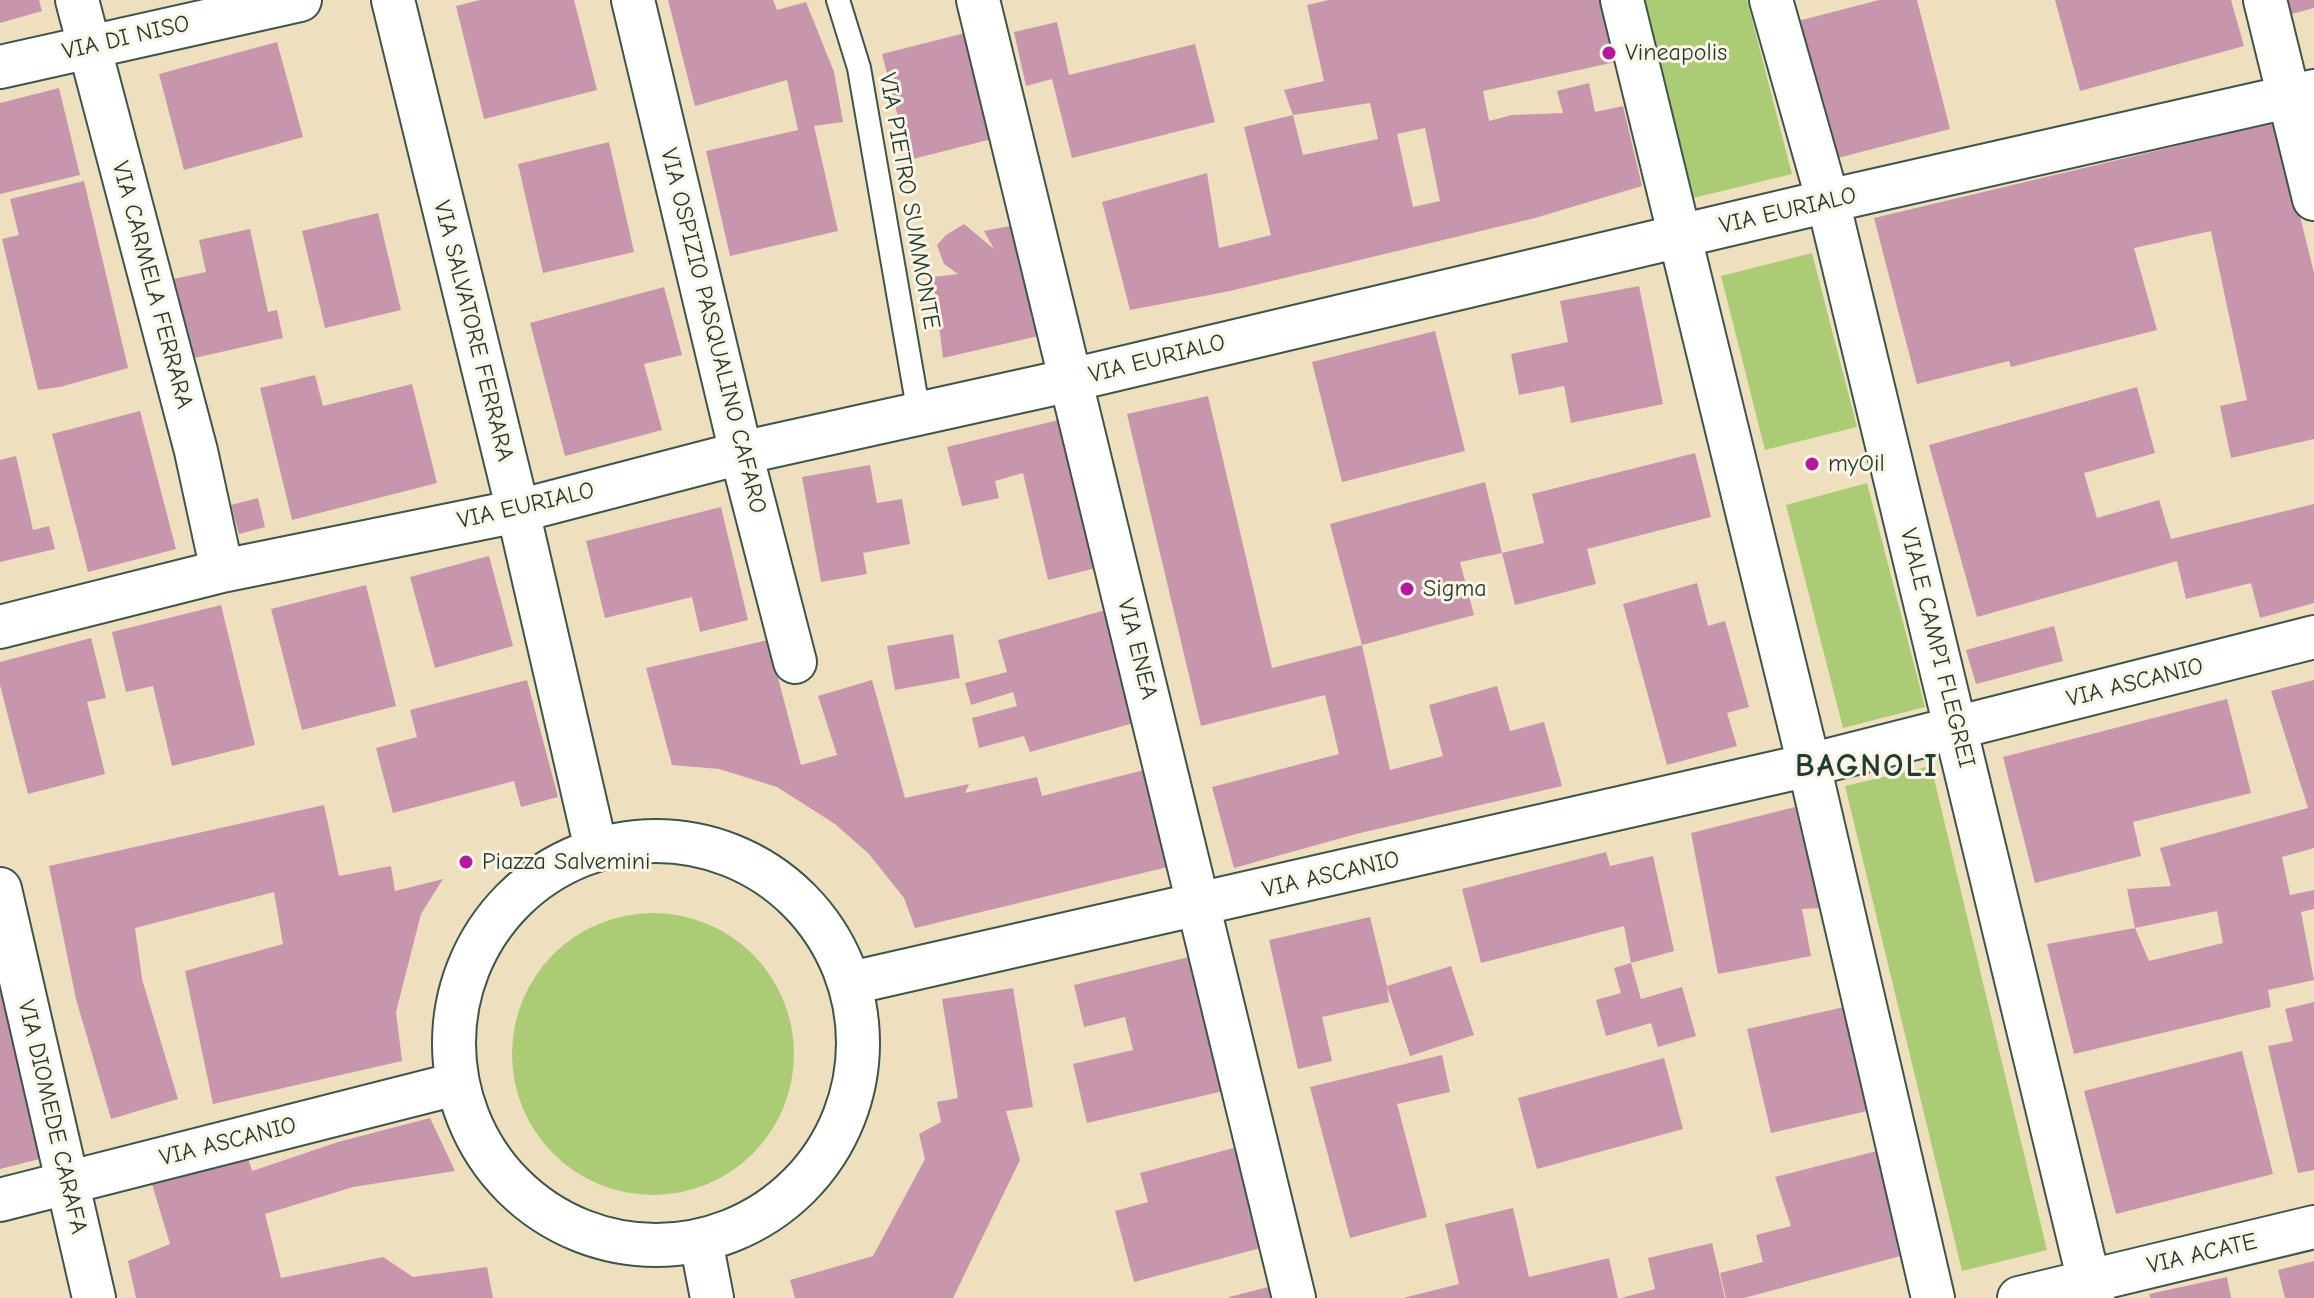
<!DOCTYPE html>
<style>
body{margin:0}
canvas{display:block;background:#eee0be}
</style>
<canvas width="2314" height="1298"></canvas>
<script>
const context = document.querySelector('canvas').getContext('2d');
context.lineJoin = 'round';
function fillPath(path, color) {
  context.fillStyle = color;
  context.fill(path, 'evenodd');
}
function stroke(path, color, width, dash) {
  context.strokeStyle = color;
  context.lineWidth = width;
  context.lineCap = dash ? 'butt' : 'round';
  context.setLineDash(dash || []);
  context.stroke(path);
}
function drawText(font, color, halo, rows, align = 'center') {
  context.font = font + ' "Comic Neue",sans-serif';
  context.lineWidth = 6;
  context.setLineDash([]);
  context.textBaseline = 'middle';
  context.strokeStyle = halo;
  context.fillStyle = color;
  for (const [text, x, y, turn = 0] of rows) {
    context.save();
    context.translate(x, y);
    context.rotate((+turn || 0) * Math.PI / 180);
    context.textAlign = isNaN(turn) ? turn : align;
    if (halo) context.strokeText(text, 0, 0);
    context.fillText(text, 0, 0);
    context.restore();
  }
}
fillPath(new Path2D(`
 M 1644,0 L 1747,0 L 1792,174 L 1693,198 Z
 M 1812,253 L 1857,427 L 1765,450 L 1721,276 Z
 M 1867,483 L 1925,707 L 1843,728 L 1786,505 Z
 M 1931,766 L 2047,1250 L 1962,1271 L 1845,786 Z
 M512 1054a141 141 0 1 1 282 0a141 141 0 1 1-282 0Z`), '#abcc75');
fillPath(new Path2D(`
 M 0,0 L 39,0 L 42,11 L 0,23 Z
 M 480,0 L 574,0 L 597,90 L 484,119 L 456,6 Z
 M 668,0 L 773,0 L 777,10 L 806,2 L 834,72 L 843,122 L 814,126 L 838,231 L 730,256 L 706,151 L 798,130 L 787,80 L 695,106 Z
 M 1329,0 L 1606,0 L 1620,61 L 1483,91 L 1489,121 L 1512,115 L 1563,113 L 1557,91 L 1589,83 L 1595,112 L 1623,106 L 1642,186 L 1535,218 L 1230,291 L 1130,310 L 1102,202 L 1207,173 L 1219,248 L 1271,235 L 1244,127 L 1293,115 L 1284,90 L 1324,81 L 1307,5 ZM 1370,103 L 1378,139 L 1303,155 L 1293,115 ZM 1425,128 L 1440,201 L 1413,207 L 1397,134 Z
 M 1879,0 L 1917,0 L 1950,129 L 1830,160 L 1794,22 Z
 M 2055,0 L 2231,0 L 2244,46 L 2080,91 Z
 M 2280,0 L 2314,0 L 2314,8 L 2284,16 Z
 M 1057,22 L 1069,75 L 1195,44 L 1215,122 L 1072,158 L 1052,79 L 1026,86 L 1014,32 Z
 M 965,33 L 992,139 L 909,160 L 882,54 Z
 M 277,42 L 303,137 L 184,170 L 159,74 Z
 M 59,88 L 80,175 L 0,194 L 0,103 Z
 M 2277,122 L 2314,273 L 2314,439 L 2231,458 L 2220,406 L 2247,400 L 2211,231 L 2134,248 L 2157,330 L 2011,367 L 2009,361 L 1917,384 L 1874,218 Z
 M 609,142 L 634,252 L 543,273 L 518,164 Z
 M 84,181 L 128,368 L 60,387 L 38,390 L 2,239 L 19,235 L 10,199 Z
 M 378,213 L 401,310 L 325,328 L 302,231 Z
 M 964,224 L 994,249 L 984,231 L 1020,224 L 1047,334 L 943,358 L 933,277 L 958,274 L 944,264 L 937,245 L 946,235 Z
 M 250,229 L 268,312 L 277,310 L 283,338 L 190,359 L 173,279 L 206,272 L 199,240 Z
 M 1639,286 L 1663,404 L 1571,423 L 1564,386 L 1519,395 L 1511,354 L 1568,342 L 1560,301 Z
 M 664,287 L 682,355 L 644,364 L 662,430 L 565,456 L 530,323 Z
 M 1435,331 L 1465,451 L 1342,482 L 1312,362 Z
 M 315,375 L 323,406 L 412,384 L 437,483 L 292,520 L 260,388 Z
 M 2137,387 L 2155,453 L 2084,473 L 2097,518 L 2159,500 L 2171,539 L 2314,504 L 2314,603 L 2260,618 L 2251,583 L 2186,599 L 2177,561 L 1977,617 L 1929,445 Z
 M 1208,396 L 1272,668 L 1362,645 L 1390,770 L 1443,756 L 1429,705 L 1497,686 L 1510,731 L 1544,722 L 1562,786 L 1356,834 L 1234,868 L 1212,787 L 1339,754 L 1325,695 L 1201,726 L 1127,414 Z
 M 140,411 L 176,549 L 88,572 L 52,434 Z
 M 1071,417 L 1108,565 L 1048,580 L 1023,473 L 995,481 L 999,498 L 962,506 L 947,447 Z
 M 1695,453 L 1711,517 L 1587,549 L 1596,584 L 1515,605 L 1502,553 L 1460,562 L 1474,615 L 1362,645 L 1330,524 L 1485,482 L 1502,553 L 1544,543 L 1532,494 Z
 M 16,456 L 33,530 L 49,526 L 55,549 L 0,562 L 0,460 Z
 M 870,465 L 877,503 L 902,499 L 910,544 L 863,553 L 867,574 L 821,582 L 802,477 Z
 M 258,498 L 265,527 L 239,534 L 231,505 Z
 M 721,507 L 748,620 L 700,632 L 692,597 L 605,618 L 586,541 Z
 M 489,556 L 513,646 L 435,668 L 410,577 Z
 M 1697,583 L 1708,626 L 1725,621 L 1749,707 L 1727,713 L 1737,746 L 1667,765 L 1623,604 Z
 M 366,585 L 396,706 L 302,730 L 271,609 Z
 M 221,605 L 255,745 L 172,766 L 153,686 L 126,692 L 112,632 Z
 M 1109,609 L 1141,721 L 1030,752 L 1024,736 L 979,748 L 972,718 L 1017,706 L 1013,692 L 971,705 L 965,683 L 1007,672 L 998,640 Z
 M 2054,626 L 2063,661 L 1976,684 L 1966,650 Z
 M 953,634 L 960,678 L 895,690 L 887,646 Z
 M 91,638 L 106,698 L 87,702 L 105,774 L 28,794 L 0,685 L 0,662 Z
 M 768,640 L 801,765 L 837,755 L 818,696 L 872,680 L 905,798 L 969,784 L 965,793 L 1037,777 L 1042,796 L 1152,768 L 1176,865 L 915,928 L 904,898 L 869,854 L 835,824 L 777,787 L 719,769 L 672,765 L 646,668 Z
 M 527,680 L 558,797 L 521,807 L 514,781 L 393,813 L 376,748 L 417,737 L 410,710 Z
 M 2314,680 L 2314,848 L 2282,857 L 2290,895 L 2314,890 L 2314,909 L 2301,912 L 2314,980 L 2268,990 L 2271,1007 L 2074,1054 L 2047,944 L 2135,928 L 2127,889 L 2171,886 L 2160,848 L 2308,808 L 2271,691 ZM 2217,911 L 2223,943 L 2149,961 L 2135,928 Z
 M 2227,699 L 2251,793 L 2133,822 L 2141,856 L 2035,883 L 2003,757 Z
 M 324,805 L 339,876 L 391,866 L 395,891 L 443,879 L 421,914 L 396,1012 L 402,1061 L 213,1104 L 185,971 L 283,944 L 274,892 L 135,928 L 142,979 L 178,1099 L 111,1119 L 76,999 L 49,866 Z
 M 1795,807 L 1820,908 L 1802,909 L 1811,956 L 1718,974 L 1691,833 Z
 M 1606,852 L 1610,866 L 1653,856 L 1674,951 L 1631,963 L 1624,926 L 1481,963 L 1462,889 Z
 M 1370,917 L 1387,986 L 1451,966 L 1474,1035 L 1410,1056 L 1387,986 L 1389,1002 L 1322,1017 L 1332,1061 L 1298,1069 L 1269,940 Z
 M 1201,954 L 1232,1089 L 1087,1123 L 1073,1064 L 1133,1050 L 1125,1017 L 1084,1027 L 1074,985 Z
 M 1631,963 L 1641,999 L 1682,987 L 1696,1036 L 1658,1047 L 1651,1023 L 1606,1036 L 1596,1000 L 1621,993 L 1614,968 Z
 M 1013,988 L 1033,1107 L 1006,1111 L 1020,1160 L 953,1298 L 795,1298 L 790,1280 L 873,1256 L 925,1159 L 919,1134 L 941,1122 L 937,1102 L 958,1098 L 942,999 Z
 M 1,993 L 43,1158 L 0,1169 L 0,994 Z
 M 2314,1002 L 2314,1170 L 2298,1173 L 2268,1046 L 2293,1041 L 2285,1009 Z
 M 1844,1007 L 1867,1111 L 1771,1133 L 1747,1029 Z
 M 2242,1051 L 2273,1174 L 2116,1214 L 2084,1091 Z
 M 1442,1055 L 1450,1092 L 1397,1104 L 1427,1217 L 1350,1238 L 1310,1087 Z
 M 1664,1058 L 1683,1129 L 1537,1169 L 1518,1098 Z
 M 430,1118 L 455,1171 L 353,1187 L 265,1214 L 281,1278 L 383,1257 L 413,1277 L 487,1267 L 493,1298 L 136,1298 L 128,1261 L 170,1244 L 152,1184 L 247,1155 L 252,1171 L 338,1142 Z
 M 1241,1146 L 1268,1246 L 1134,1282 L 1115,1211 L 1148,1202 L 1140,1173 Z
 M 1877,1151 L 1904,1255 L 1744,1298 L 1726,1298 L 1720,1273 L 1763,1262 L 1756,1235 L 1791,1226 L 1775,1177 Z
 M 1513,1208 L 1529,1277 L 1609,1258 L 1618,1298 L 1403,1298 L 1459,1284 L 1445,1224 Z
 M 1712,1243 L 1725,1298 L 1621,1298 L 1655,1289 L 1648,1258 Z
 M 2314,1261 L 2314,1298 L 2285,1298 L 2278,1270 Z
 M 2227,1277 L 2231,1298 L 2150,1298 L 2149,1294 Z
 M 1276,1285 L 1279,1298 L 1229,1298 L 1229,1297 Z`), '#c796ad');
const lane = new Path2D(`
 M 838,0 L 859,68 L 919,414`);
const street = new Path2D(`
 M 77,0 L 196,451 L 222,571
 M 393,0 L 518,511 L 596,849
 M 633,0 L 741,453 L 795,662
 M 978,0 L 1294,1298
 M 1622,0 L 1809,765 L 1933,1298
 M 1771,0 L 1828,201 L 2093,1298
 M 2265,0 L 2314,199
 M 0,67 L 300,0
 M 0,627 L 222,571 L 518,511 L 741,453 L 1071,380 L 1828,201 L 2314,91
 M454 1043a202 202 0 1 1 404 0a202 202 0 1 1-404 0Z
 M 0,889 L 94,1298
 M 851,983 L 1809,765 L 2314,637
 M 0,1200 L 456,1084
 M 701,1241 L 712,1298
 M 2019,1298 L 2314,1227`);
stroke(lane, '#3e5549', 26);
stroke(street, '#3e5549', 46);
stroke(lane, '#fff', 22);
stroke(street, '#fff', 42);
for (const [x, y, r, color] of [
 [1609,53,8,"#b5179e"],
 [1812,464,8,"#b5179e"],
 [1407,589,8,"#b5179e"],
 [466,862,8,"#b5179e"]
]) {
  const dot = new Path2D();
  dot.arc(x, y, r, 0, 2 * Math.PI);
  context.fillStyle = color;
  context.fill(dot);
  stroke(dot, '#fcf5e5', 3);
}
drawText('24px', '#1f3d34', '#fcf5e5', [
 ["VIA DI NISO",126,38,-13],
 ["VIA PIETRO SUMMONTE",909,201,80],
 ["VIA EURIALO",1788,211,-13],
 ["VIA CARMELA FERRARA",152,285,75],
 ["VIA SALVATORE FERRARA",473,331,76],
 ["VIA OSPIZIO PASQUALINO CAFARO",713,331,76],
 ["VIA EURIALO",1157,359,-14],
 ["VIA EURIALO",526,506,-13],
 ["VIALE CAMPI FLEGREI",1937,648,76],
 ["VIA ENEA",1137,649,76],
 ["VIA ASCANIO",2135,683,-14],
 ["VIA ASCANIO",1331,875,-13],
 ["VIA DIOMEDE CARAFA",52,1117,77],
 ["VIA ASCANIO",228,1142,-14],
 ["VIA ACATE",2202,1254,-13]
]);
drawText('24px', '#1f3d34', '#fcf5e5', [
 ["Vineapolis",1625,53],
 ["myOil",1828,464],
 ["Sigma",1423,589],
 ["Piazza Salvemini",482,862]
], 'left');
context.letterSpacing = '2px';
drawText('bold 32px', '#1f3d34', '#fcf5e5', [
 ["BAGNOLI",1867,767]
]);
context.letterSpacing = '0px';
</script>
